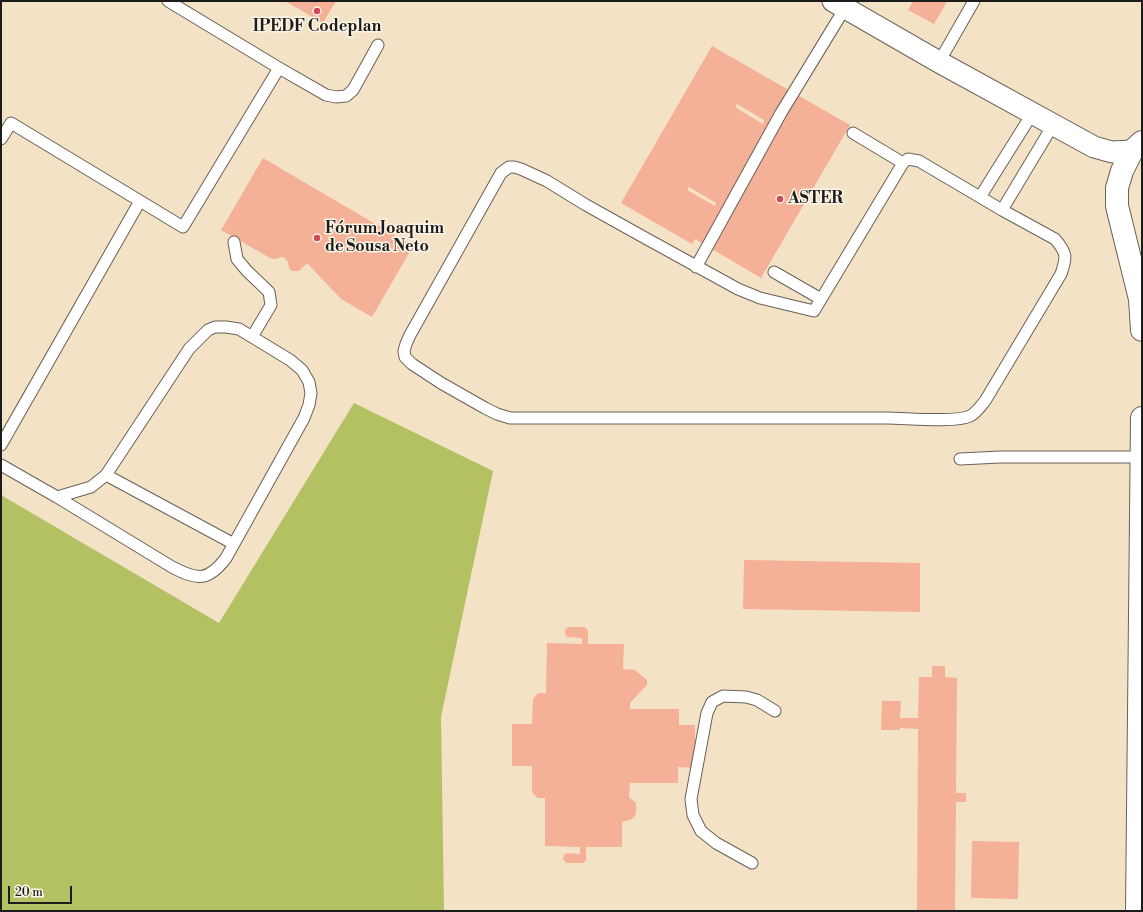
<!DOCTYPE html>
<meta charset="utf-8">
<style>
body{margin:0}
#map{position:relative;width:1143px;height:912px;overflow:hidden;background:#f4e2c6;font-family:"Libre Bodoni",serif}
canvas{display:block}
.frame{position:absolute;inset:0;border:2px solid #1c1c1c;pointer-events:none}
.scale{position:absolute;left:8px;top:886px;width:64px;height:18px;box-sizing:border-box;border:2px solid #1c1c1c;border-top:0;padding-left:5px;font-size:12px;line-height:14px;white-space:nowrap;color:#1c1c1c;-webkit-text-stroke:3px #fcf5e5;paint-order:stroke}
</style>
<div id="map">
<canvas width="1143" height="912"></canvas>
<div class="frame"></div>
<div class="scale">20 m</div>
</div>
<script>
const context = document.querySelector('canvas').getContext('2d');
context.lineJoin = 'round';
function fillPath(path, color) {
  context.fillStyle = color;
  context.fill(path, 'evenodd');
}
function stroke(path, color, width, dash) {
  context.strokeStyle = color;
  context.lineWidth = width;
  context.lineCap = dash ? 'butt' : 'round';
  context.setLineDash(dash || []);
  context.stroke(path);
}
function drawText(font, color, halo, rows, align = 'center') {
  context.font = font + ' "Libre Bodoni",serif';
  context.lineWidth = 3;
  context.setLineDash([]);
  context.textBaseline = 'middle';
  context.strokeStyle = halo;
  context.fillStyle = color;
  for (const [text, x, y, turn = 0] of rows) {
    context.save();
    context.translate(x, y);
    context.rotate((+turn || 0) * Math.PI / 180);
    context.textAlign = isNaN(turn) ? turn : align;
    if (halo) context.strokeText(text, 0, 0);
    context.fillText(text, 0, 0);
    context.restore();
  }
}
fillPath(new Path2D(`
 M 354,403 L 493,471 L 441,717 L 444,911 L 1,911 L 1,495 L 219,623 Z`), '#b3c163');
fillPath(new Path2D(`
 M 285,1 L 336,1 L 323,23 Z
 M 913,1 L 947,1 L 934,24 L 908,10 Z
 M 712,46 L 850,125 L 761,278 L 695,239 L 692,244 L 621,203 ZM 737,104 L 764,120 L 763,124 L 735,107 ZM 689,187 L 716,203 L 715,206 L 687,190 Z
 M 263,158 L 413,246 L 372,317 L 341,299 L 307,263 L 299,271 L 292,271 L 289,268 L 288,262 L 285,258 L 282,257 L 275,259 L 270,258 L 221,230 Z
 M 744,560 L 920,563 L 920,612 L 743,609 Z
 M 568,627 L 584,627 L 587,629 L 588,631 L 588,644 L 624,644 L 623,669 L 635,670 L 647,680 L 647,685 L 630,703 L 630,709 L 679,709 L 679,725 L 695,725 L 695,768 L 678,767 L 678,783 L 630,783 L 629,797 L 636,803 L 636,814 L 633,818 L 630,820 L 622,822 L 622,847 L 586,847 L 586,860 L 583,863 L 566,863 L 563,859 L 564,855 L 567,853 L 580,854 L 580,847 L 545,846 L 545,798 L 538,798 L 534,795 L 532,792 L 532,766 L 512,766 L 512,724 L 532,724 L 533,699 L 538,693 L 546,693 L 547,643 L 582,644 L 582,638 L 568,637 L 566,636 L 565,633 L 565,630 Z
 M 932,666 L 945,666 L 945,677 L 957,678 L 956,793 L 966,793 L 966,802 L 956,802 L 955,911 L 917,911 L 918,729 L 900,728 L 900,730 L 881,730 L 882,701 L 901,701 L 900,718 L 918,718 L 919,677 L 932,677 Z
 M 972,841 L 1019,842 L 1018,899 L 971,898 Z`), '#f5b098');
const lane = new Path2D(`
 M 168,1 L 279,68 L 326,95 L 336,97 L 346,96 L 353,90 L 378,45
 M 939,62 L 974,1
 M 853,133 L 903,163
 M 1,139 L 11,123 L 183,227 L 279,68
 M 908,159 L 919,161 L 1002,210 L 1055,239 C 1067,253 1067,257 1061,274 L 985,401 C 981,406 976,413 970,416 C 956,423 906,418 888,418 L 510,418 L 497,414 L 485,408 L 441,383 L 412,364 L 405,357 L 404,351 L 406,344 L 410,335 L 501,173 L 509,167 L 514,167 L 521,169 L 547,181 L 586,205 L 647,239 L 738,289 L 760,298 L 814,311 L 903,163 Z
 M 980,197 L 1032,114
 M 1002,210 L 1053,125
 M 234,242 L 237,259 L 247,271 L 269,292 L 271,305 L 252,337
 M 696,267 L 781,113 L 845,8
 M 774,272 L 821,299
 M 1,445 L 140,201
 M 960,459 L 1000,457 L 1142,457
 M 1,465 L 57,497 L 172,567 C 197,580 208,582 226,558 L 304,418 L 309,405 L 311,393 L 309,382 L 302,370 L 290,360 L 239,329 L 226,327 L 215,327 L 208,330 L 189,349 L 106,475 L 91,487 L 57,497
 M 106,475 L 234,544
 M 752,863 L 716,843 L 701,831 L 693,815 L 691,799 L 707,713 L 712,702 L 723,696 L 746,697 L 757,700 L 775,711`);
const street = new Path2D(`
 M 833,1 L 939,62 L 1094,147 L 1112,152 L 1132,151`);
const primary = new Path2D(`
 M 1142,142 L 1132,151 L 1122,171 L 1117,188 L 1117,206 L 1140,299 L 1142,330
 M 1137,911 L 1142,418`);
stroke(lane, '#686158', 13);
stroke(street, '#686158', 23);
stroke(primary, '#686158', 24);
stroke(lane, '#fff', 11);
stroke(street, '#fff', 21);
stroke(primary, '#fff', 22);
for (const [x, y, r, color] of [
 [317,11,4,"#d1495b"],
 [780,199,4,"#d1495b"],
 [317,238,4,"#d1495b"]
]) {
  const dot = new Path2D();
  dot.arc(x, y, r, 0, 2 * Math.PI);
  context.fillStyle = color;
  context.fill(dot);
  stroke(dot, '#fcf5e5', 1.5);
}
drawText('bold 16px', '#1c1c1c', '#fcf5e5', [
 ["IPEDF Codeplan",317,27,"center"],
 ["ASTER",788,199],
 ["Fórum Joaquim",325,229],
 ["de Sousa Neto",325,247]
], 'left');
</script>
